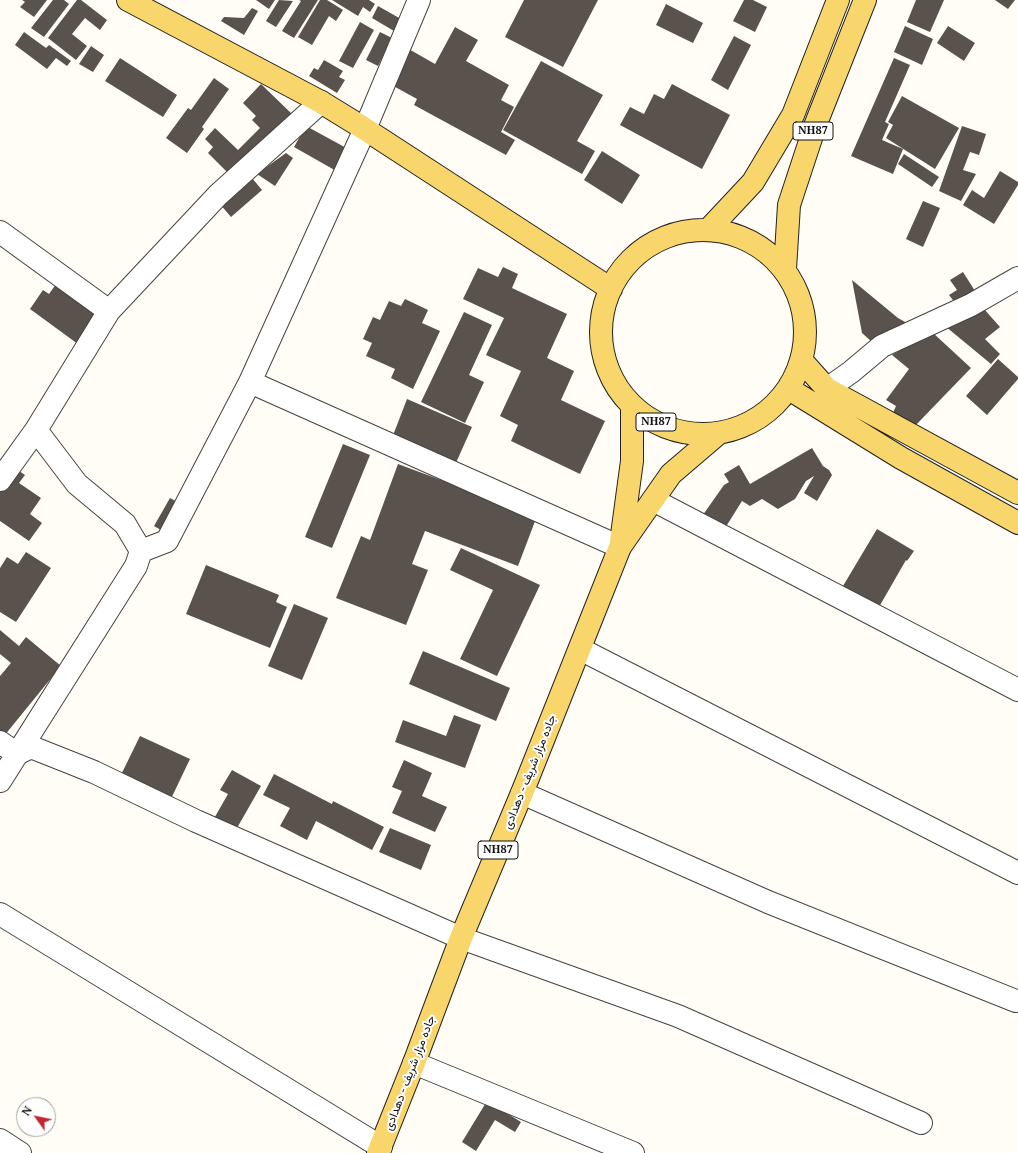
<!DOCTYPE html>
<meta charset="utf-8">
<style>
body{margin:0}
#map{position:relative;width:1018px;height:1153px;overflow:hidden;background:#fffdf5;font-family:"Noto Serif",serif}
canvas{display:block}
.north{position:absolute;left:16px;top:1097px;width:40px;height:40px;box-sizing:border-box;background:#fff;border:1px solid #a0a0a0;border-radius:50%;rotate:303deg;font-size:11px;font-weight:700;line-height:16px;text-align:center;color:#111}
.north::after{content:'';display:block;margin:auto;width:14px;height:18px;background:#c4262e;clip-path:polygon(50% 0,100% 100%,50% 72%,0 100%)}
</style>
<div id="map">
<canvas width="1018" height="1153"></canvas>
<div class="north">N</div>
</div>
<script>
const context = document.querySelector('canvas').getContext('2d');
context.lineJoin = 'round';
function fillPath(path, color) {
  context.fillStyle = color;
  context.fill(path, 'evenodd');
}
function stroke(path, color, width, dash) {
  context.strokeStyle = color;
  context.lineWidth = width;
  context.lineCap = dash ? 'butt' : 'round';
  context.setLineDash(dash || []);
  context.stroke(path);
}
function drawText(font, color, halo, rows, align = 'center') {
  context.font = font + ' "Noto Serif",Vazirmatn,serif';
  context.lineWidth = 4;
  context.setLineDash([]);
  context.textBaseline = 'middle';
  context.strokeStyle = halo;
  context.fillStyle = color;
  for (const [text, x, y, turn = 0] of rows) {
    context.save();
    context.translate(x, y);
    context.rotate((+turn || 0) * Math.PI / 180);
    context.textAlign = isNaN(turn) ? turn : align;
    if (halo) context.strokeText(text, 0, 0);
    context.fillText(text, 0, 0);
    context.restore();
  }
}
fillPath(new Path2D(`
 M 22,0 L 47,0 L 34,17 L 20,7 L 25,2 Z
 M 53,0 L 64,0 L 69,4 L 44,37 L 31,28 Z
 M 77,0 L 81,0 L 107,20 L 100,30 L 85,18 L 72,34 L 87,46 L 76,60 L 48,38 Z
 M 256,0 L 275,0 L 269,9 Z
 M 279,0 L 293,1 L 276,27 L 266,21 Z
 M 299,0 L 318,0 L 294,38 L 282,31 L 301,1 Z
 M 320,0 L 327,0 L 343,10 L 336,21 L 329,16 L 312,45 L 298,37 Z
 M 332,0 L 369,0 L 375,4 L 370,12 L 363,7 L 358,16 Z
 M 524,0 L 598,0 L 563,67 L 505,37 Z
 M 744,0 L 753,0 L 767,7 L 755,32 L 733,21 Z
 M 916,0 L 944,0 L 930,32 L 907,22 Z
 M 995,0 L 1015,0 L 1008,9 Z
 M 666,4 L 703,23 L 693,43 L 656,25 Z
 M 378,6 L 401,19 L 394,31 L 372,18 Z
 M 252,8 L 258,11 L 244,35 L 221,21 L 224,17 L 244,18 Z
 M 360,22 L 374,30 L 353,68 L 339,61 Z
 M 905,26 L 933,39 L 922,65 L 894,52 Z
 M 948,26 L 975,43 L 964,61 L 937,43 Z
 M 455,27 L 478,40 L 466,61 L 509,85 L 501,100 L 514,107 L 501,132 L 515,140 L 506,155 L 414,105 L 417,99 L 388,83 L 407,48 L 435,64 Z
 M 24,32 L 46,48 L 49,45 L 71,61 L 67,66 L 56,58 L 47,69 L 15,45 Z
 M 380,32 L 392,38 L 378,66 L 366,60 Z
 M 734,36 L 751,45 L 728,90 L 711,80 Z
 M 91,46 L 104,55 L 93,72 L 79,64 Z
 M 120,58 L 177,95 L 163,117 L 105,81 Z
 M 894,58 L 910,65 L 885,122 L 889,124 L 882,140 L 903,149 L 893,174 L 851,156 Z
 M 324,60 L 343,71 L 339,77 L 345,80 L 337,93 L 309,76 L 314,68 L 318,70 Z
 M 541,61 L 603,95 L 577,141 L 595,151 L 582,174 L 503,130 Z
 M 214,78 L 229,89 L 202,127 L 204,129 L 187,153 L 166,138 L 188,108 L 191,110 Z
 M 261,84 L 294,116 L 233,178 L 208,153 L 213,147 L 205,139 L 215,128 L 238,150 L 260,128 L 252,120 L 256,116 L 243,103 Z
 M 672,84 L 730,115 L 702,169 L 620,125 L 630,107 L 644,114 L 654,94 L 664,99 Z
 M 902,96 L 959,128 L 935,169 L 886,138 L 893,125 L 888,122 Z
 M 306,126 L 350,150 L 338,172 L 294,147 Z
 M 962,126 L 986,134 L 979,155 L 970,152 L 963,170 L 976,174 L 961,201 L 939,191 Z
 M 602,151 L 640,175 L 622,204 L 584,180 Z
 M 286,153 L 293,158 L 275,186 L 257,174 Z
 M 904,154 L 939,177 L 932,187 L 898,164 Z
 M 1000,171 L 1018,182 L 1018,185 L 994,224 L 963,205 L 972,190 L 984,198 Z
 M 252,178 L 262,190 L 231,217 L 219,203 Z
 M 923,201 L 940,208 L 923,247 L 906,239 Z
 M 503,267 L 518,274 L 512,288 L 567,314 L 547,358 L 574,371 L 561,400 L 605,421 L 580,474 L 511,441 L 518,425 L 500,416 L 521,371 L 486,355 L 504,318 L 463,299 L 478,268 L 498,277 Z
 M 963,272 L 975,291 L 956,304 L 949,295 L 957,290 L 950,280 Z
 M 61,277 L 108,311 L 82,347 L 30,309 L 43,290 L 49,294 Z
 M 852,280 L 898,318 L 907,323 L 872,342 L 862,333 Z
 M 405,299 L 428,310 L 422,323 L 440,331 L 413,389 L 391,378 L 395,369 L 366,356 L 372,343 L 363,339 L 373,317 L 380,320 L 389,301 L 401,306 Z
 M 984,309 L 1000,327 L 985,339 L 1000,354 L 991,364 L 945,326 Z
 M 464,312 L 492,325 L 469,375 L 484,382 L 465,423 L 421,402 Z
 M 932,332 L 971,368 L 913,428 L 892,415 L 896,406 L 886,400 L 909,369 L 892,355 Z
 M 998,359 L 1018,377 L 1018,379 L 987,415 L 966,396 Z
 M 407,399 L 472,427 L 455,465 L 392,438 Z
 M 343,444 L 370,455 L 332,548 L 305,537 Z
 M 812,448 L 823,466 L 829,470 L 832,475 L 817,501 L 804,493 L 814,476 L 806,481 L 795,499 L 778,509 L 762,499 L 750,506 L 742,501 L 722,533 L 700,519 L 724,485 L 729,482 L 724,474 L 739,465 L 750,484 Z
 M 398,464 L 537,516 L 518,566 L 425,531 L 412,564 L 428,570 L 406,625 L 336,598 L 361,536 L 370,540 Z
 M 13,467 L 25,475 L 19,483 L 41,498 L 30,514 L 42,523 L 29,541 L 0,521 L 0,486 Z
 M 170,498 L 183,505 L 166,533 L 154,526 Z
 M 877,529 L 914,551 L 907,561 L 906,560 L 879,607 L 843,586 Z
 M 461,548 L 540,585 L 497,676 L 460,659 L 493,590 L 450,570 Z
 M 26,552 L 51,568 L 16,622 L 0,612 L 0,568 L 7,557 L 18,564 Z
 M 206,565 L 279,595 L 276,602 L 287,607 L 270,648 L 186,614 Z
 M 294,604 L 328,618 L 302,680 L 268,666 Z
 M 0,630 L 19,646 L 26,637 L 61,666 L 4,736 L 0,733 L 0,676 L 11,663 L 0,654 Z
 M 423,651 L 510,688 L 496,721 L 409,684 Z
 M 454,715 L 481,725 L 465,768 L 395,742 L 403,720 L 446,736 Z
 M 140,736 L 190,759 L 168,805 L 118,781 Z
 M 404,760 L 432,773 L 422,796 L 447,807 L 435,832 L 392,813 L 402,791 L 392,787 Z
 M 232,770 L 261,786 L 233,835 L 212,822 L 228,794 L 220,790 Z
 M 274,774 L 332,804 L 333,801 L 384,827 L 372,850 L 316,821 L 307,840 L 280,826 L 290,808 L 263,795 Z
 M 390,828 L 431,845 L 421,870 L 379,852 Z
 M 487,1101 L 521,1122 L 515,1132 L 495,1120 L 476,1151 L 462,1142 Z`), '#5a524d');
const street = new Path2D(`
 M 0,232 L 109,311
 M 250,382 L 620,547
 M 827,389 L 851,372 L 882,346 L 971,305 L 1018,278
 M 0,480 L 36,430
 M 653,500 L 1018,690
 M 141,551 L 167,541 L 250,382 L 365,129 L 419,0
 M 580,649 L 1018,873
 M 0,742 L 17,754 L 31,747 L 94,772 L 196,821 L 461,938 L 678,1016 L 921,1123
 M 0,781 L 136,566 L 141,551 L 125,524 L 77,484 L 36,430 L 109,311 L 218,195 L 321,102
 M 522,793 L 768,902 L 1016,1001
 M 0,914 L 381,1147
 M 414,1063 L 633,1153
 M 0,1140 L 20,1153`);
const primary = new Path2D(`
 M 128,0 L 321,102 L 365,129 L 611,289
 M 709,229 L 753,182 L 793,115 L 838,0
 M601 332a102 102 0 1 1 204 0a102 102 0 1 1-204 0Z
 M 785,269 L 789,205 L 815,126 L 865,0
 M 802,361 L 827,389 L 1018,493
 M 789,389 L 901,458 L 1018,523
 M 621,542 L 632,461 L 632,406
 M 378,1153 L 414,1063 L 461,938 L 522,793 L 620,547 L 671,474 L 719,433`);
stroke(street, '#444', 24);
stroke(primary, '#222', 24);
stroke(street, '#fff', 22);
stroke(primary, '#f9d66b', 22);
for (const [x, y, w] of [
 [813,131,40],
 [656,422,40],
 [498,850,40]
]) {
  const box = new Path2D();
  box.roundRect(x - w / 2, y - 9, w, 18, 3);
  context.fillStyle = '#fff';
  context.fill(box);
  stroke(box, '#111', 1);
}
drawText('bold 11px', '#111', null, [
 ["NH87",813,131],
 ["NH87",656,422],
 ["NH87",498,850]
]);
drawText('12px', '#111', '#fff', [
 ["جاده مزار شریف - دهدادی",530,772,-68],
 ["جاده مزار شریف - دهدادی",410,1073,-69]
]);
</script>
